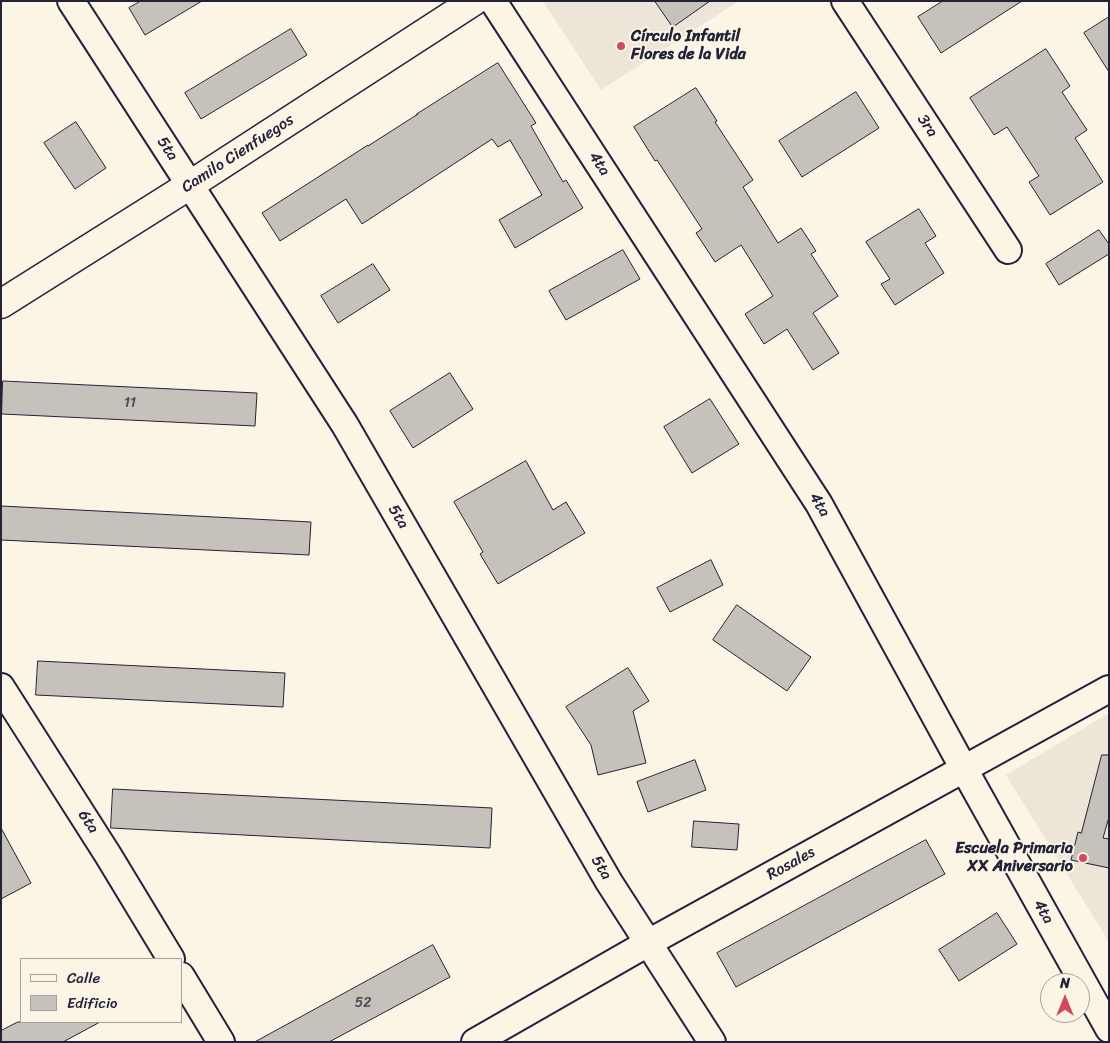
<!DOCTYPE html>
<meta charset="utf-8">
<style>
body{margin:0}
#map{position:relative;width:1110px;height:1043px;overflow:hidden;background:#fcf5e5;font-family:Sriracha,sans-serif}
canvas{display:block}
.frame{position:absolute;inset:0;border:2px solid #22223b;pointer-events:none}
.legend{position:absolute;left:20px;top:958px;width:162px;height:65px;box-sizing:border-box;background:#fcf5e5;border:1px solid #a5a1a1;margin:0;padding:6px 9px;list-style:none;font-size:15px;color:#22223b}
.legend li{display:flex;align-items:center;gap:10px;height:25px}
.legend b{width:25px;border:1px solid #a5a1a1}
.north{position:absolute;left:1040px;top:973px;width:50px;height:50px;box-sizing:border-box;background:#fcf5e5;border:1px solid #a5a1a1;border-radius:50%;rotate:0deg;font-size:14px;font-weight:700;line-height:20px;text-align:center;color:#22223b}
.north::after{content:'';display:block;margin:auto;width:18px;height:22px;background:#d1495b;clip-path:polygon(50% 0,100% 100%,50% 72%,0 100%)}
</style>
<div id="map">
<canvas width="1110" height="1043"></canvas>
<div class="frame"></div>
<ul class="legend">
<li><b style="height:6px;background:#fcf5e5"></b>Calle</li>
<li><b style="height:14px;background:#c6c1bb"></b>Edificio</li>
</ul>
<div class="north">N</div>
</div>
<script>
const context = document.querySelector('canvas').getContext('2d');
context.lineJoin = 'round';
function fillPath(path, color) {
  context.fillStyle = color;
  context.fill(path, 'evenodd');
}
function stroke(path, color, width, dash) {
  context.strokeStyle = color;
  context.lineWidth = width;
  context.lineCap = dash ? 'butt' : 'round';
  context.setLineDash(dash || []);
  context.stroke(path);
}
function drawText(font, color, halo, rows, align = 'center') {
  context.font = font + ' Sriracha,sans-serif';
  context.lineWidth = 4;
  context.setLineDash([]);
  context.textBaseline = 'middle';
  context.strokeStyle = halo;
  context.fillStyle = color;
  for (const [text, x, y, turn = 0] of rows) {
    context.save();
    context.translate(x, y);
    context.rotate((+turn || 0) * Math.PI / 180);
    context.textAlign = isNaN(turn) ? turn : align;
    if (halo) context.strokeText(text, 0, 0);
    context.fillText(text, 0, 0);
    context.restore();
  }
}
fillPath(new Path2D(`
 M 543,1 L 739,1 L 601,90 Z
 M 1109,713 L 1109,942 L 1006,775 Z`), '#ece5d8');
const building = new Path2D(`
 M 141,1 L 202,1 L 145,35 L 129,8 Z
 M 655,1 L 710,1 L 673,27 Z
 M 943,1 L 1022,1 L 941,53 L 918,17 Z
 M 1109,17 L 1109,72 L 1084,33 Z
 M 291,29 L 307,55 L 201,119 L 185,93 Z
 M 1046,49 L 1070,86 L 1062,92 L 1087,130 L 1075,138 L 1103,182 L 1050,215 L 1029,182 L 1039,176 L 1007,127 L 994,135 L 970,98 Z
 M 498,63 L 536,123 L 531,126 L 563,182 L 566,180 L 583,208 L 515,248 L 499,220 L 542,195 L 510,140 L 498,147 L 492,139 L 362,224 L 346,199 L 280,241 L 262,213 L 368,145 L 368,146 L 418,114 L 417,114 Z
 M 696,88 L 717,121 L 715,122 L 753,180 L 743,187 L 778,243 L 801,228 L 816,251 L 811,254 L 838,296 L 813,313 L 839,353 L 813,370 L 787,329 L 764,344 L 745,314 L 773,296 L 741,245 L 715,262 L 696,233 L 702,229 L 657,160 L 655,161 L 634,127 Z
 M 856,92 L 879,128 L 802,177 L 779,141 Z
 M 76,122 L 106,168 L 75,189 L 44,143 Z
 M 919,209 L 936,236 L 925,243 L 944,273 L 895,305 L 881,284 L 890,279 L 866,242 Z
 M 1099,230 L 1109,244 L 1109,254 L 1059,285 L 1046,264 Z
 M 623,250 L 640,279 L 566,320 L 549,291 Z
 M 373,264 L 390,290 L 338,323 L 321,296 Z
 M 450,373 L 473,409 L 413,448 L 390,411 Z
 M 3,381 L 257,393 L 255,426 L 2,414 Z
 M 710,399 L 739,444 L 692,473 L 664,427 Z
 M 526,461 L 553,510 L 566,502 L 585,533 L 498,584 L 480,554 L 483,552 L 454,502 Z
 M 1,506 L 311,522 L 309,555 L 1,540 Z
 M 711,560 L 723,585 L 670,612 L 657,588 Z
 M 737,605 L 811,657 L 787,691 L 713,640 Z
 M 38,661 L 285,673 L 283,707 L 36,695 Z
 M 628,668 L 649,701 L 633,711 L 646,763 L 598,775 L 591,745 L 566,707 Z
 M 1102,755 L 1109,755 L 1109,817 L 1103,838 L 1109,839 L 1109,868 L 1071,860 L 1078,832 L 1081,833 Z
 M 695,760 L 706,790 L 648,812 L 637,782 Z
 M 113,789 L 492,808 L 490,848 L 111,828 Z
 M 694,821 L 739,824 L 737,850 L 692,847 Z
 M 1,828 L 31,883 L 1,899 Z
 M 926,840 L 945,874 L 736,987 L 717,953 Z
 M 997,913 L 1017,944 L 959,981 L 939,950 Z
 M 433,945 L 450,977 L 329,1042 L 255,1042 Z
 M 18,1022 L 100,1022 L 63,1042 L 1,1042 L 1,1031 Z`);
fillPath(building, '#c6c1bb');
stroke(building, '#22223b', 1);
const minor = new Path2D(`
 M 71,1 L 345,425 L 609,882 L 712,1042
 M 493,1 L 819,504 L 964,769 L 1109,1029
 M 845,1 L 1008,250
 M 1,687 L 108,855 L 171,959
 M 181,976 L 221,1042
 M 475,1042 L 648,943 L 1109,689`);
const tertiary = new Path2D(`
 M 1,304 L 190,185 L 474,1`);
stroke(minor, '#22223b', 30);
stroke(tertiary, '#22223b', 31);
stroke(minor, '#fcf5e5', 26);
stroke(tertiary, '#fcf5e5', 28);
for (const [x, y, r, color] of [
 [621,46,5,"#d1495b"],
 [1083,858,5,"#d1495b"]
]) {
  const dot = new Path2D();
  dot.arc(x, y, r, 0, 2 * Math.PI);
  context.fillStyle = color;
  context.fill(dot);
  stroke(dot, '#fcf5e5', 2);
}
drawText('14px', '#4b4a5b', null, [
 ["11",130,403],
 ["52",363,1003]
]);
drawText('bold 16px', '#22223b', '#fcf5e5', [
 ["Círculo Infantil",631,37],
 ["Flores de la Vida",631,55],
 ["Escuela Primaria",1073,849,"right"],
 ["XX Aniversario",1073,867,"right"]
], 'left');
drawText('16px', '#22223b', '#fcf5e5', [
 ["3ra",927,126,57],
 ["5ta",167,149,57],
 ["Camilo Cienfuegos",238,154,-33],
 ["4ta",599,164,57],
 ["4ta",819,505,59],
 ["5ta",398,517,60],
 ["6ta",88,822,57],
 ["Rosales",791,864,-29],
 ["5ta",601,868,60],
 ["4ta",1043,912,61]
]);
</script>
